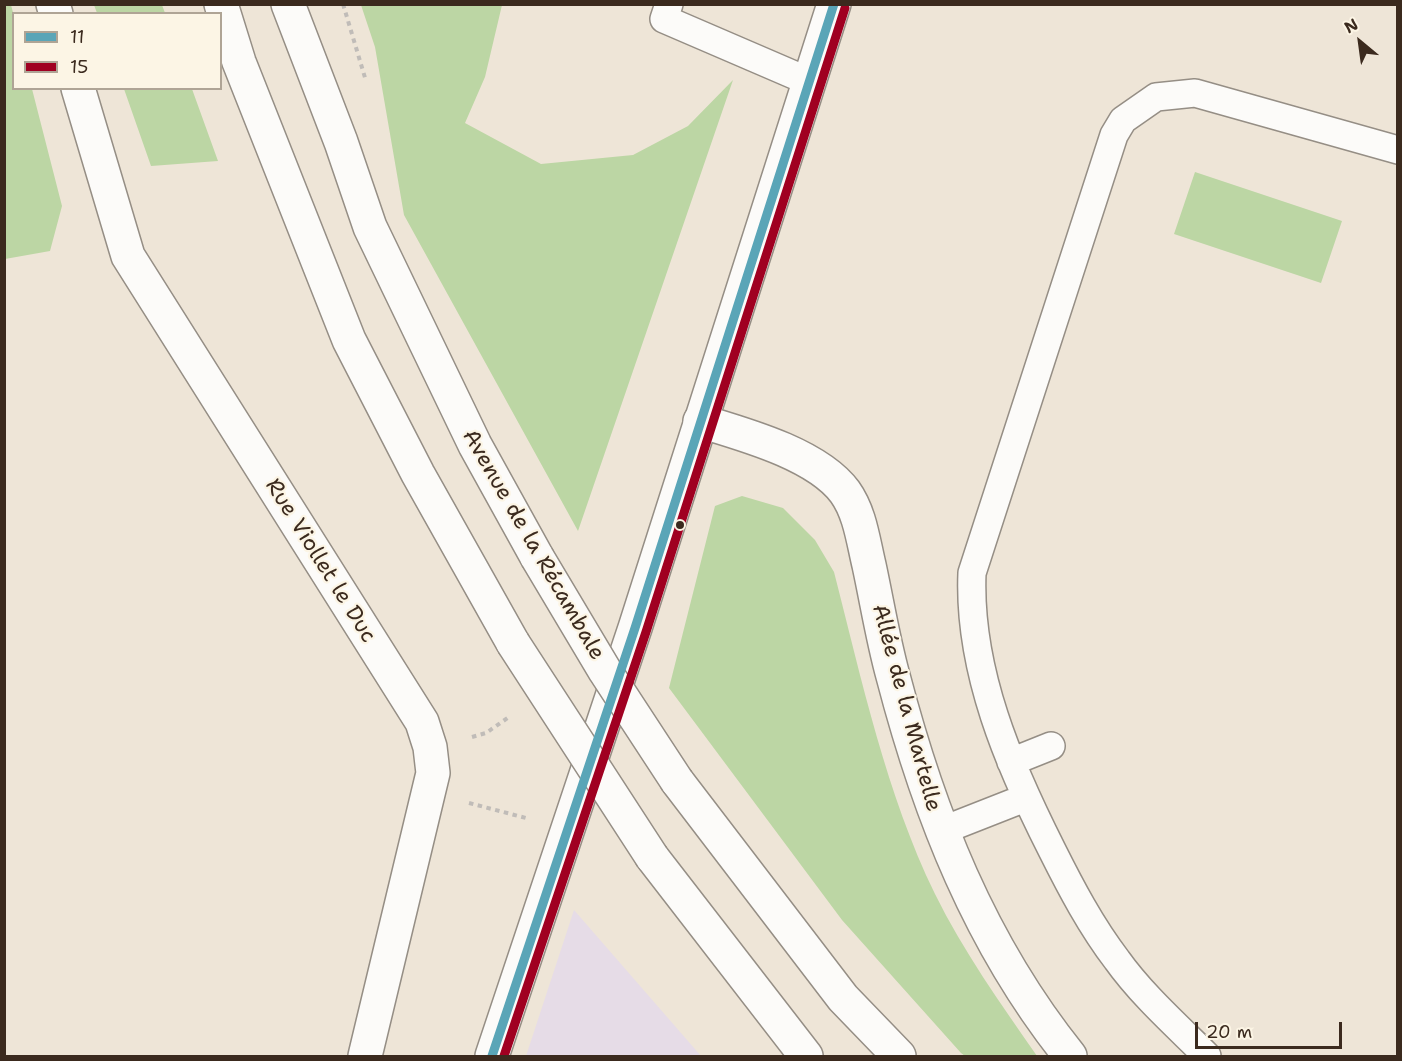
<!DOCTYPE html>
<meta charset="utf-8">
<style>
body{margin:0}
#map{position:relative;width:1402px;height:1061px;overflow:hidden;background:#eee5d7;font-family:"Shantell Sans",sans-serif}
canvas{display:block}
.frame{position:absolute;inset:0;border:6px solid #3b2a1e;pointer-events:none}
.legend{position:absolute;left:12px;top:12px;width:210px;height:78px;box-sizing:border-box;background:#fcf5e5;border:2px solid #afa495;margin:0;padding:8px 10px;list-style:none;font-size:18px;color:#3b2a1e}
.legend li{display:flex;align-items:center;gap:12px;height:30px}
.legend b{width:30px;border:2px solid #afa495}
.north{position:absolute;left:1330px;top:12px;width:60px;height:60px;-webkit-text-stroke:4px #fcf5e5;paint-order:stroke;rotate:331deg;font-size:16px;font-weight:700;line-height:24px;text-align:center;color:#3b2a1e}
.north::after{content:'';display:block;margin:auto;width:21px;height:27px;background:#3b2a1e;clip-path:polygon(50% 0,100% 100%,50% 72%,0 100%)}
.scale{position:absolute;left:1195px;top:1022px;width:147px;height:27px;box-sizing:border-box;border:3px solid #3b2a1e;border-top:0;padding-left:8px;font-size:18px;line-height:21px;white-space:nowrap;color:#3b2a1e;-webkit-text-stroke:4px #fcf5e5;paint-order:stroke}
</style>
<div id="map">
<canvas width="1402" height="1061"></canvas>
<div class="frame"></div>
<ul class="legend">
<li><b style="height:8px;background:#5aa5b7"></b>11</li>
<li><b style="height:8px;background:#a00021"></b>15</li>
</ul>
<div class="north">N</div>
<div class="scale">20 m</div>
</div>
<script>
const context = document.querySelector('canvas').getContext('2d');
context.lineJoin = 'round';
function fillPath(path, color) {
  context.fillStyle = color;
  context.fill(path, 'evenodd');
}
function stroke(path, color, width, dash) {
  context.strokeStyle = color;
  context.lineWidth = width;
  context.lineCap = dash ? 'butt' : 'round';
  context.setLineDash(dash || []);
  context.stroke(path);
}
function drawText(font, color, halo, rows, align = 'center') {
  context.font = font + ' "Shantell Sans",sans-serif';
  context.lineWidth = 4.5;
  context.setLineDash([]);
  context.textBaseline = 'middle';
  context.strokeStyle = halo;
  context.fillStyle = color;
  for (const [text, x, y, turn = 0] of rows) {
    context.save();
    context.translate(x, y);
    context.rotate((+turn || 0) * Math.PI / 180);
    context.textAlign = isNaN(turn) ? turn : align;
    if (halo) context.strokeText(text, 0, 0);
    context.fillText(text, 0, 0);
    context.restore();
  }
}
fillPath(new Path2D(`
 M 574,910 L 701,1056 L 526,1056 Z`), '#e6dce7');
fillPath(new Path2D(`
 M 11,5 L 14,16 L 14,88 L 32,89 L 62,206 L 50,251 L 5,259 L 4,5 Z
 M 94,5 L 162,5 L 165,13 L 97,13 Z
 M 361,5 L 502,5 L 485,77 L 465,123 L 541,164 L 633,155 L 688,126 L 733,80 L 578,531 L 404,215 L 375,47 Z
 M 124,89 L 192,89 L 218,161 L 151,166 Z
 M 1195,172 L 1342,221 L 1321,283 L 1174,234 Z
 M 742,496 L 783,508 L 815,540 L 834,572 C 862,681 886,793 935,894 C 963,951 1001,1004 1037,1056 L 965,1056 L 961,1053 L 842,920 L 669,688 L 715,506 Z`), '#bcd6a4');
const lane = new Path2D(`
 M 669,4 L 664,19 L 808,81
 M 1011,762 L 1051,746
 M 941,831 L 1025,798
 M 1207,1056 C 1177,1026 1142,995 1117,960 C 1091,926 1071,888 1052,850 C 1009,765 968,670 972,573 L 1114,135 L 1123,120 L 1156,97 L 1195,93 L 1398,150`);
const street = new Path2D(`
 M 53,4 L 56,14
 M 78,88 L 128,256 L 422,722 L 430,747 L 433,773 L 365,1056
 M 700,421 C 743,434 817,454 845,492 C 860,513 863,540 869,565 C 877,602 883,640 893,676 C 929,814 980,944 1070,1056`);
const secondary = new Path2D(`
 M 492,1056 L 635,628 L 834,4`);
const primary = new Path2D(`
 M 221,4 L 239,62 L 349,340 L 418,474 L 513,643
 M 288,4 L 341,142 L 370,227 L 475,445 L 537,557
 M 677,781 L 843,998 L 899,1056
 M 652,857 L 806,1056`);
stroke(lane, '#958e85', 30);
stroke(street, '#958e85', 36);
stroke(secondary, '#958e85', 36);
stroke(primary, '#958e85', 36);
stroke(new Path2D(`
 M 343,4 L 366,81
 M 472,737 L 486,733 L 509,717
 M 469,803 L 526,818`), '#c0bcb8', 4, [4.5, 4.5]);
stroke(lane, '#fcfbf9', 27);
stroke(street, '#fcfbf9', 33);
stroke(secondary, '#fcfbf9', 33);
stroke(primary, '#fcfbf9', 33);
const primaryBridge = new Path2D(`
 M 537,557 L 605,671 L 677,781
 M 513,643 L 652,857`);
stroke(primaryBridge, '#958e85', 36, []);
stroke(primaryBridge, '#fcfbf9', 33);
stroke(new Path2D(`
 M 492,1056 L 635,628 L 834,4`), '#5aa5b7', 9);
stroke(new Path2D(`
 M 504,1056 L 646,632 L 845,8`), '#a00021', 9);
for (const [x, y, r, color] of [
 [680,525,5,"#3b2a1e"]
]) {
  const dot = new Path2D();
  dot.arc(x, y, r, 0, 2 * Math.PI);
  context.fillStyle = color;
  context.fill(dot);
  stroke(dot, '#fcf5e5', 2);
}
drawText('22px', '#3b2a1e', '#fcf5e5', [
 ["Avenue de la Récambale",533,545,60],
 ["Rue Viollet le Duc",320,561,58],
 ["Allée de la Martelle",906,708,75]
]);
</script>
